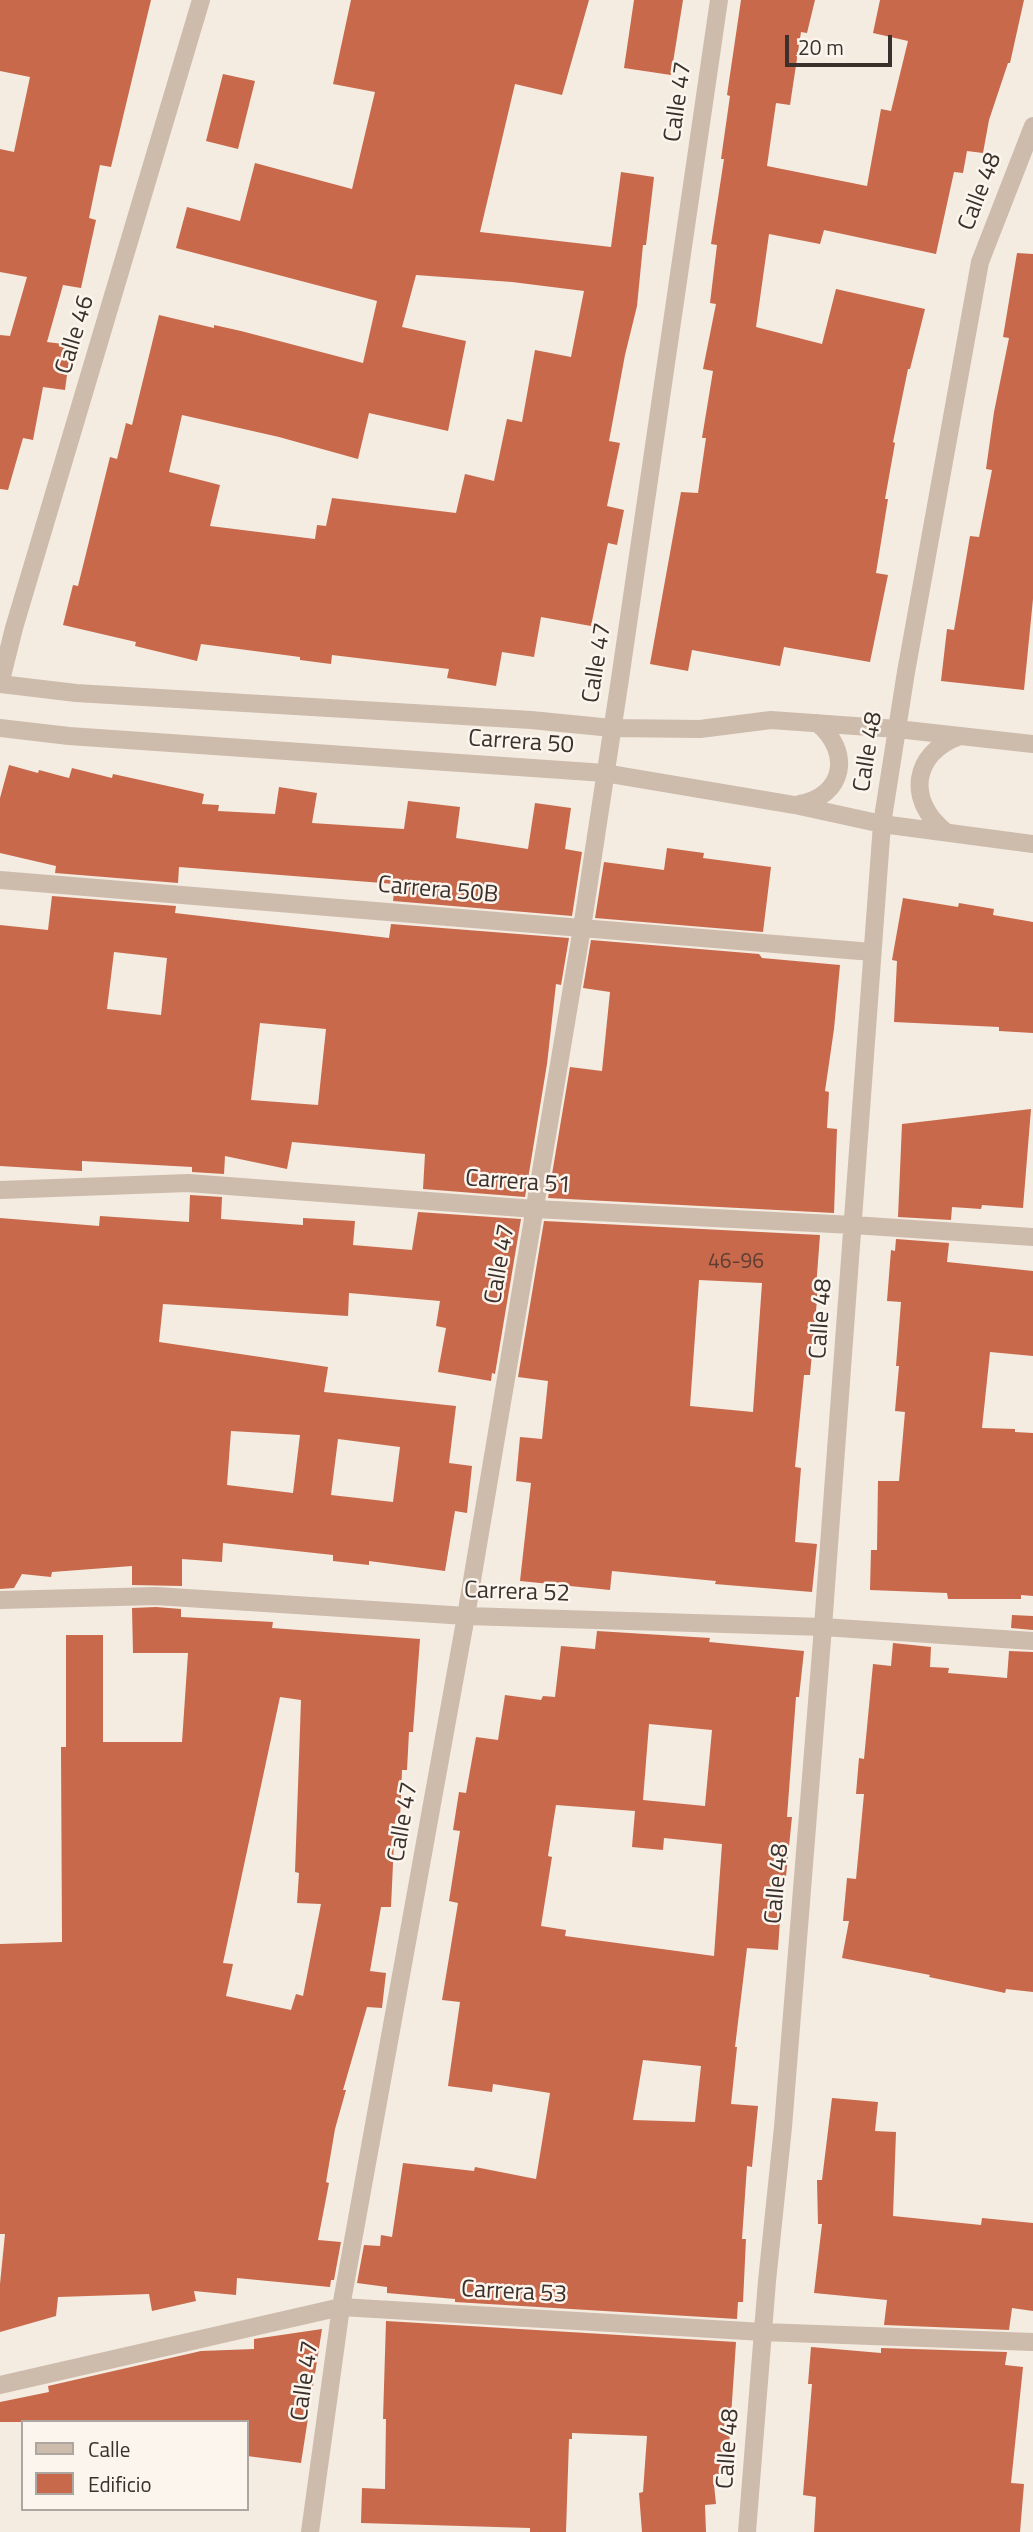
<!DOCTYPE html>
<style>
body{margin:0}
#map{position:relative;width:1033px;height:2532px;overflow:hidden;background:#f4ebe1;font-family:"Titillium Web",sans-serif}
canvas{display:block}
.legend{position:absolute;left:21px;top:2420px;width:228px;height:91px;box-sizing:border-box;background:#fbf5ee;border:2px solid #aea6a0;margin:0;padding:9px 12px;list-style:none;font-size:21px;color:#3b302b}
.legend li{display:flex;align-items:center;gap:14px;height:35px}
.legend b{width:35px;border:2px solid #aea6a0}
.scale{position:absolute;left:785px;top:35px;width:107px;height:32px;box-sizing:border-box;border:4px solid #3b302b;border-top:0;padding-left:9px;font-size:21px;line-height:24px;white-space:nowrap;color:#3b302b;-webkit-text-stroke:5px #fbf5ee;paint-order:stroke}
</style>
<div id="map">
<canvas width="1033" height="2532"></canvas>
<ul class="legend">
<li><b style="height:9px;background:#cdbbac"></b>Calle</li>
<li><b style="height:19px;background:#c8694b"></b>Edificio</li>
</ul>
<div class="scale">20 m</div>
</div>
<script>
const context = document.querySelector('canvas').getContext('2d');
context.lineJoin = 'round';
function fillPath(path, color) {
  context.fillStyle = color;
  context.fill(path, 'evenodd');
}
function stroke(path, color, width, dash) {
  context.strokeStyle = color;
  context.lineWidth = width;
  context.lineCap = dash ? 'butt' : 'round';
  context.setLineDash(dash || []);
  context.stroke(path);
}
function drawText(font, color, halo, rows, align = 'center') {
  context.font = font + ' "Titillium Web",sans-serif';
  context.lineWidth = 5;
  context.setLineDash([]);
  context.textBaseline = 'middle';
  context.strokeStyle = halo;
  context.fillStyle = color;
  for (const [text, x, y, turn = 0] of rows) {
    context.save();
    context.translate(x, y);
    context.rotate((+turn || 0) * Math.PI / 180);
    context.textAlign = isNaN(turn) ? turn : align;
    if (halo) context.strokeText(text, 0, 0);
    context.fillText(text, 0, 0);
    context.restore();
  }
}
fillPath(new Path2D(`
 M 0,0 L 151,0 L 111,167 L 100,165 L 89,218 L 96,220 L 81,288 L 63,285 L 47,342 L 71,345 L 65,390 L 43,387 L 33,440 L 23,438 L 8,490 L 0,489 L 0,335 L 10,336 L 27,277 L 0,272 L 0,149 L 14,152 L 30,77 L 0,71 Z
 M 351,0 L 589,0 L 562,95 L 515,84 L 480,232 L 611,247 L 621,172 L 654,177 L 646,245 L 643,245 L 637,306 L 625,355 L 609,441 L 620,443 L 607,506 L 624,510 L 617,545 L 608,543 L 591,626 L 541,617 L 534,657 L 502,652 L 496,686 L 447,678 L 449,669 L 332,655 L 331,664 L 300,660 L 300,657 L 201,644 L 197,661 L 135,646 L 136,642 L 63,625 L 73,585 L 78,586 L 110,457 L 117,459 L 126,423 L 132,425 L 159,315 L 214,328 L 214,325 L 241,331 L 363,363 L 377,301 L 176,248 L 187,207 L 240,221 L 255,163 L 352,189 L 375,92 L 333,84 ZM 416,275 L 512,282 L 584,291 L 571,357 L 535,350 L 522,422 L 507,419 L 494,481 L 465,474 L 456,513 L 332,498 L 326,526 L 317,525 L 315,539 L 210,526 L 220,485 L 169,472 L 182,415 L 279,437 L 358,459 L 369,413 L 448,431 L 466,341 L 402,327 Z
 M 634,0 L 683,0 L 671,75 L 624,68 Z
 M 741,0 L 815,0 L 807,33 L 801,32 L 790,105 L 776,103 L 767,166 L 867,186 L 881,109 L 891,111 L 908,41 L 873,33 L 880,0 L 1024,0 L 1010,63 L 1008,63 L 989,120 L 983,153 L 967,151 L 963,173 L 954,172 L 936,254 L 824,230 L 820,244 L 769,234 L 756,327 L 822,344 L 836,289 L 925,309 L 910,369 L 908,369 L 893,442 L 895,443 L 885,499 L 888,499 L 876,573 L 888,575 L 870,662 L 784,647 L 780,666 L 692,650 L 688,671 L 650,664 L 681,492 L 698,493 L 706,438 L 702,438 L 713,371 L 703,369 L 716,304 L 710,303 L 717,245 L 711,244 L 724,159 L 721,159 L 730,96 L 727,95 Z
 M 223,74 L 255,81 L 238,149 L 206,141 Z
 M 1017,253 L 1033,254 L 1033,599 L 1024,690 L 941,681 L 947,629 L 954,630 L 970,536 L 979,537 L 992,470 L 986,469 L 994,412 L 1009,338 L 1003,337 Z
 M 9,765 L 38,773 L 39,770 L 69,778 L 72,768 L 112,778 L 113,774 L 204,794 L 202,804 L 219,805 L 218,811 L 275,814 L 279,787 L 317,793 L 312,823 L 404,829 L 408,801 L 460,807 L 456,838 L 528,849 L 535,803 L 571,808 L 565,849 L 582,852 L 572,916 L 393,901 L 395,884 L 179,867 L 178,883 L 55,873 L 56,866 L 0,853 L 0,798 Z
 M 667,848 L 704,853 L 703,858 L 771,867 L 763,932 L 595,918 L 604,862 L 664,870 Z
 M 52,896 L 176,906 L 175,913 L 389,938 L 391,924 L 569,938 L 561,985 L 556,984 L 547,1064 L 525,1197 L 423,1189 L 425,1154 L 292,1142 L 287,1169 L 225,1156 L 224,1174 L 192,1172 L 192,1167 L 82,1161 L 82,1171 L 0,1166 L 0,925 L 48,930 ZM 114,952 L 167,958 L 161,1015 L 107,1009 ZM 260,1023 L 326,1029 L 318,1105 L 251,1100 Z
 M 903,898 L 958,907 L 959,903 L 994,909 L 993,915 L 1033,922 L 1033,1033 L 999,1031 L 999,1027 L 894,1022 L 897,961 L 892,960 Z
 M 591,940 L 759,954 L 762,958 L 840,965 L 834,1029 L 825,1091 L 829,1092 L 827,1128 L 837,1129 L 834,1213 L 548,1198 L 570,1067 L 602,1071 L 610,992 L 583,988 Z
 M 1031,1109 L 1023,1208 L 982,1205 L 981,1209 L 952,1207 L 951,1220 L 898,1217 L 902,1124 Z
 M 190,1195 L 222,1197 L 221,1219 L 303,1225 L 303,1218 L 355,1221 L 353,1245 L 412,1250 L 418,1212 L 521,1219 L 495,1374 L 492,1373 L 491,1381 L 438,1372 L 446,1328 L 436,1326 L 440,1301 L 349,1293 L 348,1316 L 163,1304 L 159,1342 L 328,1367 L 324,1392 L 456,1406 L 449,1463 L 472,1466 L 467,1513 L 455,1511 L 445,1571 L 369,1561 L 369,1565 L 333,1561 L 333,1555 L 223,1543 L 222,1562 L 182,1559 L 182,1586 L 132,1585 L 132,1566 L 52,1572 L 51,1577 L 22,1574 L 14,1588 L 0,1589 L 0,1218 L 99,1226 L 100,1216 L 189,1222 ZM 231,1431 L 300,1435 L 293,1493 L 227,1485 ZM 338,1439 L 400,1447 L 393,1502 L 331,1495 Z
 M 544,1221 L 820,1235 L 816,1288 L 818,1289 L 810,1375 L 804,1375 L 795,1467 L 801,1468 L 795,1542 L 817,1544 L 812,1592 L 715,1584 L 716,1581 L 612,1571 L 610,1590 L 520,1581 L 531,1483 L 516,1481 L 520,1437 L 542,1439 L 548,1381 L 518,1377 ZM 699,1280 L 762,1283 L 753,1412 L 690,1406 Z
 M 896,1239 L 949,1243 L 947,1262 L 1033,1271 L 1033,1356 L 990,1352 L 982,1428 L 1015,1429 L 1015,1432 L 1033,1433 L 1033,1596 L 1021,1595 L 1021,1599 L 948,1599 L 947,1593 L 870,1590 L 871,1550 L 877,1550 L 878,1481 L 899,1481 L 905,1412 L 895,1411 L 899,1366 L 896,1366 L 901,1302 L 887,1301 L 891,1250 L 895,1251 Z
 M 156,1607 L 181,1609 L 181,1617 L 273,1622 L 272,1628 L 420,1639 L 413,1732 L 409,1732 L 407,1770 L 402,1770 L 400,1820 L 395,1820 L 391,1907 L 381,1907 L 370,1971 L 386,1973 L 382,2008 L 367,2007 L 343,2090 L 346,2090 L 335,2129 L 326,2182 L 329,2183 L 318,2240 L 341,2242 L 334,2280 L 331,2280 L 330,2287 L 237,2278 L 236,2295 L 194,2291 L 196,2301 L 152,2311 L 149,2294 L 58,2297 L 56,2316 L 0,2332 L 0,2284 L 5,2234 L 0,2234 L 0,1944 L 62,1942 L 61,1747 L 66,1747 L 66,1635 L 103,1635 L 103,1742 L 182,1742 L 188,1653 L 133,1653 L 132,1608 ZM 280,1697 L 301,1700 L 295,1872 L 299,1873 L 297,1903 L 321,1904 L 303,1996 L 296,1994 L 291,2010 L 226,1996 L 233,1964 L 223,1963 Z
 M 1012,1615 L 1033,1616 L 1033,1630 L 1011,1628 Z
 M 597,1631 L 710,1638 L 709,1642 L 804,1651 L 799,1697 L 796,1697 L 787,1817 L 792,1817 L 786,1876 L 783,1875 L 778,1950 L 747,1948 L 735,2047 L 737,2047 L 731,2104 L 758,2106 L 752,2167 L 747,2166 L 742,2239 L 746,2239 L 743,2302 L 738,2302 L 737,2319 L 455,2302 L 455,2299 L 387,2293 L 387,2287 L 357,2283 L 364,2245 L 380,2246 L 381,2235 L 392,2237 L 403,2163 L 474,2171 L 475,2167 L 536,2179 L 550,2093 L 493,2084 L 492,2092 L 448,2086 L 460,2002 L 442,2000 L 458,1903 L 449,1901 L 460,1831 L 453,1830 L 459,1792 L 466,1793 L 476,1737 L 498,1740 L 505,1695 L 541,1700 L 543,1696 L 555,1697 L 561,1646 L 595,1649 ZM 649,1724 L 712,1730 L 705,1806 L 643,1800 ZM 556,1805 L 635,1811 L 632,1847 L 663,1850 L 664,1838 L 722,1844 L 714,1956 L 565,1936 L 566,1930 L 541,1926 L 552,1857 L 548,1856 ZM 643,2060 L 701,2066 L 695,2122 L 633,2120 Z
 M 893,1643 L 931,1647 L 930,1667 L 949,1668 L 948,1673 L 1007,1678 L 1009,1651 L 1033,1652 L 1033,1992 L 1006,1989 L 1005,1993 L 929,1977 L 930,1975 L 842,1958 L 849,1921 L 843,1921 L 847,1878 L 856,1879 L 864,1794 L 856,1794 L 859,1758 L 864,1759 L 873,1664 L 891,1666 Z
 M 832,2098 L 878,2102 L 875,2131 L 896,2132 L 893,2216 L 981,2225 L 982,2218 L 1033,2223 L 1033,2311 L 1012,2308 L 1009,2330 L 884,2325 L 887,2300 L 814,2293 L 822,2224 L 818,2224 L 817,2180 L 822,2180 Z
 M 386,2321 L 736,2342 L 727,2476 L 713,2475 L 716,2504 L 705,2505 L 706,2532 L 642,2532 L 639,2493 L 643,2492 L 647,2436 L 572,2433 L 572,2439 L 569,2439 L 566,2532 L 530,2532 L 530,2528 L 361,2523 L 362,2488 L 385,2489 L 386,2419 L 383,2419 Z
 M 322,2329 L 301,2463 L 247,2456 L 247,2422 L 0,2422 L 0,2402 L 49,2392 L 48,2386 L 201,2351 L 254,2349 L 254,2339 Z
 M 811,2347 L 881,2353 L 881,2348 L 1007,2352 L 1005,2365 L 1023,2367 L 1011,2483 L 1024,2484 L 1020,2532 L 814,2532 L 816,2497 L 803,2495 L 812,2384 L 808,2384 Z`), '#c8694b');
stroke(new Path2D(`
 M 0,684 L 76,693 L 531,720 L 612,728 L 700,729 L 771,720 L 897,729 L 1033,744
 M 0,684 L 14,628 L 201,0
 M 0,728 L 69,736 L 605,773 L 795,805 L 882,824 L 1033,844
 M 799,804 C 845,796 852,751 817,723
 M 946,832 C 906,801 912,753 960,736
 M 0,880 L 872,952
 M 0,1190 L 188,1183 L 535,1209 L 853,1225 L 1033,1237
 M 0,1600 L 156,1596 L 466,1616 L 823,1627 L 1033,1641
 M 0,2385 L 341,2307 L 763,2332 L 1033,2342
 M 310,2532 L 341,2307 L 466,1616 L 582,928 L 620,679 L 719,0
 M 747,2532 L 767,2281 L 783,2127 L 823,1627 L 882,824 L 906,672 L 980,262 L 1033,126`), '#cdbbac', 18);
drawText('21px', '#5e3e33', null, [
 ["46-96",736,1263]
]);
drawText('24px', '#3b302b', '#fbf5ee', [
 ["Calle 47",679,102,-82],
 ["Calle 48",981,192,-69],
 ["Calle 46",76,335,-73],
 ["Calle 47",598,663,-81],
 ["Carrera 50",521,743,4],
 ["Calle 48",869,752,-81],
 ["Carrera 50B",438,891,5],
 ["Carrera 51",518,1183,4],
 ["Calle 47",501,1264,-80],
 ["Calle 48",822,1319,-86],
 ["Carrera 52",517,1593,2],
 ["Calle 47",404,1822,-80],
 ["Calle 48",778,1884,-85],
 ["Carrera 53",514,2293,3],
 ["Calle 47",306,2381,-82],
 ["Calle 48",729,2449,-86]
]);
</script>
